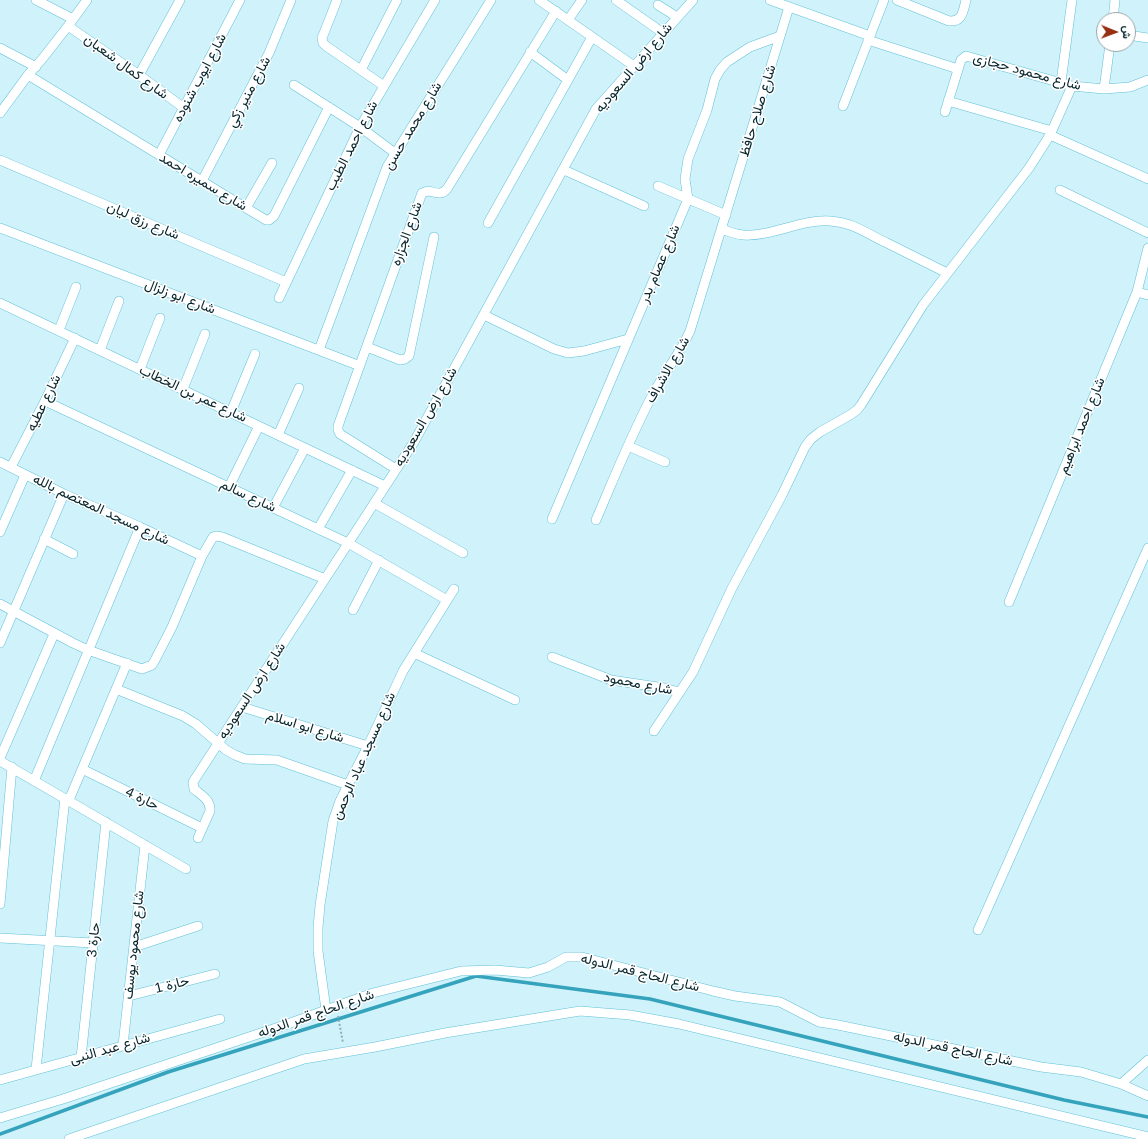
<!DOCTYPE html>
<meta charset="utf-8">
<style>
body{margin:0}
#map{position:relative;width:1148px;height:1139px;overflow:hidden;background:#d0f2fb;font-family:Arial,Vazirmatn,sans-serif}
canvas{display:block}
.north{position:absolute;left:1096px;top:12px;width:40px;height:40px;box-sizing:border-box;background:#fff;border:1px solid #9ba8ab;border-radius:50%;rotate:91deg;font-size:11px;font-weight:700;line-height:16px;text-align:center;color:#06252c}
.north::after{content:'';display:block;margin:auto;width:14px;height:18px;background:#972f13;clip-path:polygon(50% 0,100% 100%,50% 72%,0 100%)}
</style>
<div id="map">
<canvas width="1148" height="1139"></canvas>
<div class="north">ش</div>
</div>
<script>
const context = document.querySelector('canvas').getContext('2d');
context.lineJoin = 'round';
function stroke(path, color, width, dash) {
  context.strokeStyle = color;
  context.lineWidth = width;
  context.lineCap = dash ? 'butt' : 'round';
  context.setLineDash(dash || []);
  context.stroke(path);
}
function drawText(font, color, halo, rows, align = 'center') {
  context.font = font + ' Arial,Vazirmatn,sans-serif';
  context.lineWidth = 3;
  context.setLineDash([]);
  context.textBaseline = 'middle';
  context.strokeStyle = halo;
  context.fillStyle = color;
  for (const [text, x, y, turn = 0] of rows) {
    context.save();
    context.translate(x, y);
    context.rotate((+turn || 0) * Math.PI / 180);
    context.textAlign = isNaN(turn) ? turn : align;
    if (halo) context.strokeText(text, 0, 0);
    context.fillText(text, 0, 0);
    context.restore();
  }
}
stroke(new Path2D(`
 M 0,1134 L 168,1072 L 476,976 L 650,999 L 1064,1100 L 1148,1117`), '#34a3bb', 3.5);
const minor = new Path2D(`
 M 36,0 L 73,19
 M 337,0 L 322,38 L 323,43 L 326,46 L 384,86
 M 539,0 L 634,66
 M 616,0 L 663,33
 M 770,0 L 870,36
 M 897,0 L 949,21 C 963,22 963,11 966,0
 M 658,5 L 677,17
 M 568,20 L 582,0
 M 1113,20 L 1115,0
 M 68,26 L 139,75 L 184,108
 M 1128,35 L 1148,38
 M 868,40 L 958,69
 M 0,48 L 36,67
 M 530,52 L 568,80
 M 361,70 L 397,0
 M 28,75 L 246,208 L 266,220 L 269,220 L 274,216 L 329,107
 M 139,75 L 180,0
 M 1061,82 L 1072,0
 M 294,85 L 360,127 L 395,153
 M 1104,89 L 1110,44
 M 948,101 L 1052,131
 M 843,106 L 884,0
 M 945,112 L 961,60 L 966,56 L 1072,86 L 1104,89 L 1130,87 L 1148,80
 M 0,113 L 28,75 L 43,58 L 68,26 L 87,0
 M 1050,135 L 1148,179
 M 159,155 L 240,0
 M 0,160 L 286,282
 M 564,170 L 644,206
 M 202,181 L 269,53 L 291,0
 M 658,186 L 726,215
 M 1060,190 L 1148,233
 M 246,208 L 272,163
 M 488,223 L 592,37
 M 0,228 L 360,366
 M 722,229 C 729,232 735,234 743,235 C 771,237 801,219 830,221 C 855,223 865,233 887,243 C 907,253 927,263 947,273
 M 1137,292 L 1148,295
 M 279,298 L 360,127 L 435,0
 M 0,303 L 385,486
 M 484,315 L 554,349 L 568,353 L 584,351 L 628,339
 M 59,330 L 76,287
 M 367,347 L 400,360 L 405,359 L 409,356 L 434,237
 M 100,350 L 119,301
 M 319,350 L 387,167 L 491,0
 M 140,369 L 160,318
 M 183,389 L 205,334
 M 45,401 L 348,543 L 447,600
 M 231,412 L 255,354
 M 278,435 L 299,388
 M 628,446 L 665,462
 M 0,462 L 64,494 L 140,527 L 202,556
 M 11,467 L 45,401 L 75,338
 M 396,469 L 340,434 L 338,430 L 338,426 L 422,193 L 428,191 C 435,192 441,196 447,189 L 556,11
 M 229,487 L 259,426
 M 374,503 L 463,553
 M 273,508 L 305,448
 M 552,519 L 688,199 L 685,179 L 688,159 L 707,110 L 715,79 L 720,70 L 727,62 L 750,47 L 780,36
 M 596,520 C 614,478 631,435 653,394 C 665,372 680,353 690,331 L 789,7
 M 318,529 L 352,470
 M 0,532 L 25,475
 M 44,539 L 73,554
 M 1009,602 L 1137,292 L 1148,248
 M 0,604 L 73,643 L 88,650 L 142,669 L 152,665 L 155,660 L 172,627 L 202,556 L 213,537 L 216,536 L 222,537 L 325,579
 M 353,610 L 379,560
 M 0,643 L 64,494
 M 414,653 L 515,700
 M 552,657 L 611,680 L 664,688 L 679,692
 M 116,689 L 183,716 L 196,724 L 226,750 L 235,755 L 245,759 L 277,760 L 348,785
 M 242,707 L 368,746
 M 654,731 L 693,672 L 732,588 L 782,495 L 805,447 L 811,439 L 820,432 L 850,415 L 857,410 L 861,405 L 923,305 L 1029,168 L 1050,135 L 1072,86
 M 0,758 L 54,634
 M 0,761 L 186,869
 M 82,769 L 202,828
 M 34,781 L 140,527
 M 69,800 L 127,663
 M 198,838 L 210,811 C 211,800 201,795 194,789 L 193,782 L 414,442 L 596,109 L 693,0
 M 0,904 L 12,767
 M 978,930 L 1148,548
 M 0,938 L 93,943
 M 134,947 L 198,926
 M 129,996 L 215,974
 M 326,1010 L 318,951 L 318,928 L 320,905 L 333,821 L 340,801 L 348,785 L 368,746 L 403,671 L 454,589
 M 123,1045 L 145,845
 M 81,1058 L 106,822
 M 36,1069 L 65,798
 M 0,1080 L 220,1019
 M 1121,1084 L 1148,1060
 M 0,1118 L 63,1099 L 285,1025 L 373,993 L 461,971 L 495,970 L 529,973 L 548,967 L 566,957 L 582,957 L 713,991 L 735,996 L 780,1002 L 819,1022 L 838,1025 L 1041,1067 L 1081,1072 L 1121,1084 L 1148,1096
 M 69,1139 L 304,1059 L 375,1047 L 445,1033 L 580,1011 L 630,1015 L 679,1024 L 1148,1137`);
stroke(minor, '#61c1d7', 10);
stroke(new Path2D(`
 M 338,1016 L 343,1043`), '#8eafb7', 2, [2, 2]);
stroke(minor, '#fff', 9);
drawText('14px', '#06252c', '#fff', [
 ["شارع كمال شعبان",126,67,36],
 ["شارع ارض السعوديه",634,68,-50],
 ["شارع محمود حجازى",1027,72,15],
 ["شارع ايوب شنوده",200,78,-62],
 ["شارع منير زكي",249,92,-62],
 ["شارع صلاح حافظ",758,111,-73],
 ["شارع محمد حسن",413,126,-59],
 ["شارع احمد الطيب",352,146,-63],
 ["شارع سميره احمد",203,182,31],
 ["شارع رزق ليان",143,221,23],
 ["شارع الجزاره",407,234,-70],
 ["شارع عصام بدر",660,264,-67],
 ["شارع ابو زلزال",180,297,21],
 ["شارع الاشراف",668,370,-60],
 ["شارع عمر بن الخطاب",193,394,25],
 ["شارع عطيه",44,403,-64],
 ["شارع ارض السعوديه",426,417,-60],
 ["شارع احمد ابراهيم",1082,426,-68],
 ["شارع سالم",248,496,25],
 ["شارع مسجد المعتصم بالله",101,510,25],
 ["شارع محمود",638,684,11],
 ["شارع ارض السعوديه",252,691,-57],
 ["شارع ابو اسلام",305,727,17],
 ["شارع مسجد عباد الرحمن",364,756,-66],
 ["حارة 4",142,799,26],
 ["حارة 3",94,940,-84],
 ["شارع محمود يوسف",134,945,-84],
 ["شارع الحاج قمر الدوله",640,973,14],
 ["حارة 1",172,985,-14],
 ["شارع الحاج قمر الدوله",316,1014,-19],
 ["شارع عبد النبى",110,1049,-16],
 ["شارع الحاج قمر الدوله",953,1049,12]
]);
</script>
